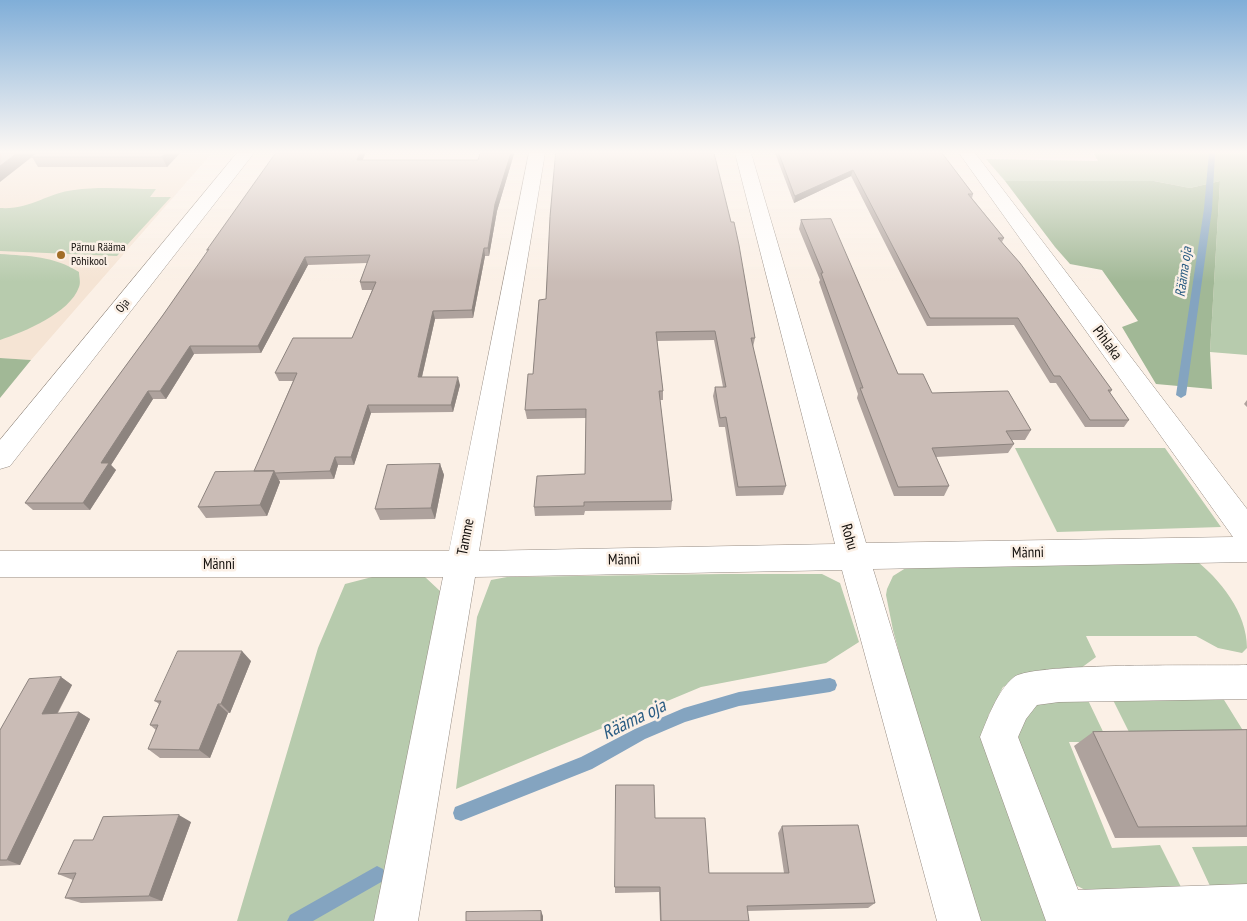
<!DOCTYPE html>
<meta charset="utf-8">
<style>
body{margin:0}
canvas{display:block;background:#fbf0e6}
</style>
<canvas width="1247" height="921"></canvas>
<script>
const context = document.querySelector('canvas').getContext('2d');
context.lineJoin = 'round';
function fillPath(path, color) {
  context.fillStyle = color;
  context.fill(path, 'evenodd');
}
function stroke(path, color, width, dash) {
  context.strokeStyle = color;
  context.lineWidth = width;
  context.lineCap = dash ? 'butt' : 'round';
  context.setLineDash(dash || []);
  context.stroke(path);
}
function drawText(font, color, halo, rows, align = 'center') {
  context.font = font + ' "PT Sans Narrow",sans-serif';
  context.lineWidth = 5;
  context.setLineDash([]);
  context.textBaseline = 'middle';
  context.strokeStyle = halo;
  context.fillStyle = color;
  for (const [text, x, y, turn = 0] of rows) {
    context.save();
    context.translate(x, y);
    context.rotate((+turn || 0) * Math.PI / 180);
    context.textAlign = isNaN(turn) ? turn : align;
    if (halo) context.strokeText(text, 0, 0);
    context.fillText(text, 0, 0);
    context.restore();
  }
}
fillPath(new Path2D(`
 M 0,153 L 212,153 L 31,360 L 0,358 Z`), '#f5e4d4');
fillPath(new Path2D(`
 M 1093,153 L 1247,153 L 1247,355 L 1210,352 L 1220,181 L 1190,188 L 1154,181 L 1005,181 L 986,159 L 1098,161 Z
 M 156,189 L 150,197 L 171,197 L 117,256 L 0,251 L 0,208 C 30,210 47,193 74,190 C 100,186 130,189 156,189 Z
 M 0,254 C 29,256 54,256 79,272 C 79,276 81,283 79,287 C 70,313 24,332 0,340 Z
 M 1015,448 L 1165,448 L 1221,527 L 1057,532 Z
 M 1193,558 C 1220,579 1247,612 1247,648 L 1242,653 L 1218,648 L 1196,636 L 1086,636 L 1096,657 L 1077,671 L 1031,674 L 1003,687 L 988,716 L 990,755 L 1049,921 L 978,921 L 912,701 L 893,630 L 886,595 L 887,589 L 893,576 L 909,566 Z
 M 724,574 L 822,574 L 840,583 L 859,642 L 826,663 L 701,687 L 456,789 L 477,617 L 491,580 L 507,577 Z
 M 376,576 L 425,577 L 440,591 L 381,921 L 237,921 L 318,648 L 345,584 Z
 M 1221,695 L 1247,737 L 1133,740 L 1111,696 Z
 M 1086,696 L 1108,742 L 1069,742 L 1112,848 L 1160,845 L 1182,889 L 1087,891 L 1070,882 L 1019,750 L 1018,727 L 1037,700 Z
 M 1247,846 L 1247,886 L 1210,886 L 1192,847 Z`), '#b7cbad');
fillPath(new Path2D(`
 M 1005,181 L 1154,181 L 1190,188 L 1220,181 L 1210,352 L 1212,389 L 1156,384 L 1122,327 L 1138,321 L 1102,270 L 1070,264 L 1055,247 Z
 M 0,358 L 31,360 L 0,398 Z`), '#a1b896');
fillPath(new Path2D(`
 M 1209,153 L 1215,153 L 1212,209 L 1186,395 L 1181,398 L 1176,395 L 1204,209 Z
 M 830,678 L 835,680 L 837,685 L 835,690 L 830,692 L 739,706 L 685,722 L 645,739 L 592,769 L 461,821 L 455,819 L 453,813 L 455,807 L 581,757 L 635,729 L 684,708 L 739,692 Z
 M 377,866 L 383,869 L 386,875 L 383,881 L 313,921 L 287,921 L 290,915 Z`), '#84a4c0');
const street = new Path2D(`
 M 529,153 L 545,153 L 479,551 L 835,544 L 735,153 L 751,153 L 866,543 L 1233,537 L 959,153 L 975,153 L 1247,509 L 1247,562 L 873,569 L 981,921 L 937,921 L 842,570 L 475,577 L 418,921 L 374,921 L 443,577 L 0,577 L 0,551 L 449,551 Z
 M 1247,665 L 1247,699 L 1059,702 L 1037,705 L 1026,719 L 1018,737 L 1078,890 L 1247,884 L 1247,921 L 1046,921 L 980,737 C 988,718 997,691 1014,677 C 1034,662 1211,666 1247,665 Z`);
const secondary = new Path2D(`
 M 237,153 L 254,153 L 10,466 L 0,469 L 0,440 Z`);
stroke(street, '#968c83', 1);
stroke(secondary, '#968c83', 1);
fillPath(street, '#fff');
fillPath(secondary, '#fff');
fillPath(new Path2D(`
 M 0,153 L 180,153 L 167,167 L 38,167 L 32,157 Z
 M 276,153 L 366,153 L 362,160 L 478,160 L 514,154 L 497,211 L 489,256 L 485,256 L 473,318 L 435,319 L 422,377 L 460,385 L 453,412 L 371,413 L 354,465 L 338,465 L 334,479 L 279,480 L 280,482 L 267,516 L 206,518 L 198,507 L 254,471 L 293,381 L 279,381 L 275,373 L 352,338 L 372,290 L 362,290 L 360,282 L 367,263 L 308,265 L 261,353 L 194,354 L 166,399 L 153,399 L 111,465 L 116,470 L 90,510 L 33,510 L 25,503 L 163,315 L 208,252 L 207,250 Z
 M 775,153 L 942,153 L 973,194 L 972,198 L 1004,238 L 1002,242 L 1112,390 L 1110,393 L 1129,420 L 1124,427 L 1085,427 L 1056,383 L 1050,383 L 1014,325 L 927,326 L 851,176 L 794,203 Z
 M 801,220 L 898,374 L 932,393 L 1031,430 L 1025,440 L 1012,440 L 1014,444 L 1008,453 L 936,457 L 949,486 L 944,496 L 894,496 L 857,398 L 858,394 L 819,282 L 820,280 L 799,229 Z
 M 539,300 L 755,338 L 753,347 L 786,486 L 783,495 L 736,496 L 725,427 L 719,427 L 713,396 L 715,387 L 723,387 L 714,340 L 657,341 L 663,391 L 663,400 L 660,400 L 672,501 L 671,510 L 585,511 L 584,515 L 535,516 L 534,507 L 585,474 L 586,418 L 527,419 L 525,410 L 533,374 Z
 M 1247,400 L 1247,407 L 1244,404 Z
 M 440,464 L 444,475 L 435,519 L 380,520 L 375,509 Z
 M 251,661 L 230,713 L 228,713 L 210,758 L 160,758 L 148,749 L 156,730 L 150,725 L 159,704 L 155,701 Z
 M 61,677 L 72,685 L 58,713 L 79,712 L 90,719 L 20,865 L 0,866 L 0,730 Z
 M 1247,730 L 1247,837 L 1115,838 L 1074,746 L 1093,732 Z
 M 191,822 L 162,901 L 81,903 L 65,898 L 73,880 L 58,874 L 93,840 Z
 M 782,826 L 875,903 L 868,908 L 747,911 L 749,921 L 660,921 L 659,892 L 615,893 L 615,887 L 709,873 L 784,873 L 778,833 Z`), '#aea29d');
fillPath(new Path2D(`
 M 17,153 L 37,153 L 0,182 L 0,166 Z
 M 165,153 L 180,153 L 167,167 L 162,157 Z
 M 360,153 L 366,153 L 359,167 L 357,160 Z
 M 511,153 L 513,153 L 514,154 L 497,211 L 489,256 L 488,248 L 495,204 Z
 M 853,170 L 851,176 L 794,203 L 795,196 Z
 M 484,248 L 485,256 L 473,318 L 472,310 Z
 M 305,257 L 308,265 L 261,353 L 258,346 Z
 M 433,311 L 435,319 L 420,385 L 418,377 Z
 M 190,346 L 194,354 L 166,399 L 160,391 Z
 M 458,377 L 460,385 L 453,412 L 451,405 Z
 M 148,391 L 153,399 L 111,465 L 116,470 L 90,510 L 83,503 L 101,463 Z
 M 368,405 L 371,413 L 354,465 L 351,457 Z
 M 335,457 L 338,465 L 334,479 L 330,471 Z
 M 440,464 L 444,475 L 435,519 L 431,508 Z
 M 274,471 L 280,482 L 267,516 L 260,505 Z
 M 242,651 L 251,661 L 230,713 L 221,704 Z
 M 61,677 L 72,685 L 53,721 L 42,714 Z
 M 218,704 L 228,713 L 210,758 L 199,750 Z
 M 79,712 L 90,719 L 20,865 L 7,860 Z
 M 179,815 L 191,822 L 162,901 L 149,896 Z
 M 541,911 L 543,916 L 543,921 L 541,921 Z`), '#8d847f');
const building = new Path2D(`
 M 0,153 L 17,153 L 0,166 Z
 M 36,153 L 165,153 L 162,157 L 31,157 Z
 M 276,153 L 360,153 L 357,160 L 478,160 L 480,153 L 511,153 L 495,204 L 488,248 L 484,248 L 472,310 L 433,311 L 418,377 L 458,377 L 451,405 L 368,405 L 351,457 L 335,457 L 330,471 L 275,473 L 274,471 L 254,471 L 297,373 L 275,373 L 293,338 L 352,338 L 376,282 L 360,282 L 370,255 L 305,257 L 258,346 L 190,346 L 160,391 L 148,391 L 101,463 L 109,463 L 83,503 L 25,503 L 163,315 L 209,249 L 207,250 Z
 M 556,153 L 714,153 L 731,222 L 734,222 L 739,245 L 755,338 L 751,338 L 786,486 L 738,487 L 726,417 L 720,418 L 715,387 L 726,387 L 715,331 L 656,332 L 663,391 L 659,391 L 672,501 L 584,502 L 584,506 L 534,507 L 537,476 L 585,474 L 586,409 L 525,410 L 528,374 L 533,374 L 539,300 L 546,299 L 550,217 Z
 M 779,153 L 942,153 L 973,194 L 968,194 L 1004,238 L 998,238 L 1020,263 L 1112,390 L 1108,390 L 1129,420 L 1090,420 L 1060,376 L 1054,376 L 1018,318 L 930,318 L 853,170 L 795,196 Z
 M 831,219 L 898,374 L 923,374 L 932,393 L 1008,391 L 1031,430 L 1006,431 L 1014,444 L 932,448 L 949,486 L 898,487 L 860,388 L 863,388 L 821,273 L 823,273 L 801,220 Z
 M 440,464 L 431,508 L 375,509 L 387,465 Z
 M 274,471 L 260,505 L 198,507 L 215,472 Z
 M 178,651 L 242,651 L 221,704 L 218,704 L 199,750 L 148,749 L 158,725 L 150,725 L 161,701 L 155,701 Z
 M 61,677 L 42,714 L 79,712 L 7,860 L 0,860 L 0,730 L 29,679 Z
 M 1247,730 L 1247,826 L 1138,827 L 1093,732 Z
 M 616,785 L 654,785 L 655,818 L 705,818 L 709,873 L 789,873 L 782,826 L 858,825 L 875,903 L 747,906 L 749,921 L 661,921 L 660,887 L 615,887 Z
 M 179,815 L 149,896 L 65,898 L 76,873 L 58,874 L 74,840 L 93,840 L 103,817 Z
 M 541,911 L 541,921 L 466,921 L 466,912 Z`);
fillPath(building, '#cabcb6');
stroke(building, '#8d847f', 1);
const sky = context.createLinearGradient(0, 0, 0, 282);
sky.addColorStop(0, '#80aed8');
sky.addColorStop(0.54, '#fdf8f4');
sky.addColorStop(1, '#fdf8f400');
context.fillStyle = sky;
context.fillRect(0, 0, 1247, 282);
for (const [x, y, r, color] of [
 [61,255,5,"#a26d27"]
]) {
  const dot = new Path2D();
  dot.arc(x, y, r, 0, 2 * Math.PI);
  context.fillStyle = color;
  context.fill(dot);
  stroke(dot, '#fbf0e6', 2);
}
drawText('12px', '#130f0c', '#fbf0e6', [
 ["Pärnu Rääma",71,248],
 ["Põhikool",71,262]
], 'left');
drawText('12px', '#130f0c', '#fbf0e6', [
 ["Oja",123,306,-51]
]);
drawText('italic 14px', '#2a5c83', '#fbf0e6', [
 ["Rääma oja",1184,272,-82]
]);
drawText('15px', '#130f0c', '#fbf0e6', [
 ["Pihlaka",1107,343,53],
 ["Tamme",466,537,-79],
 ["Rohu",849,537,74],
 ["Männi",1028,553,-1],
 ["Männi",624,560,-1],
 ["Männi",219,565]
]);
drawText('italic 19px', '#2a5c83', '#fbf0e6', [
 ["Rääma oja",634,720,-26]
]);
</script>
